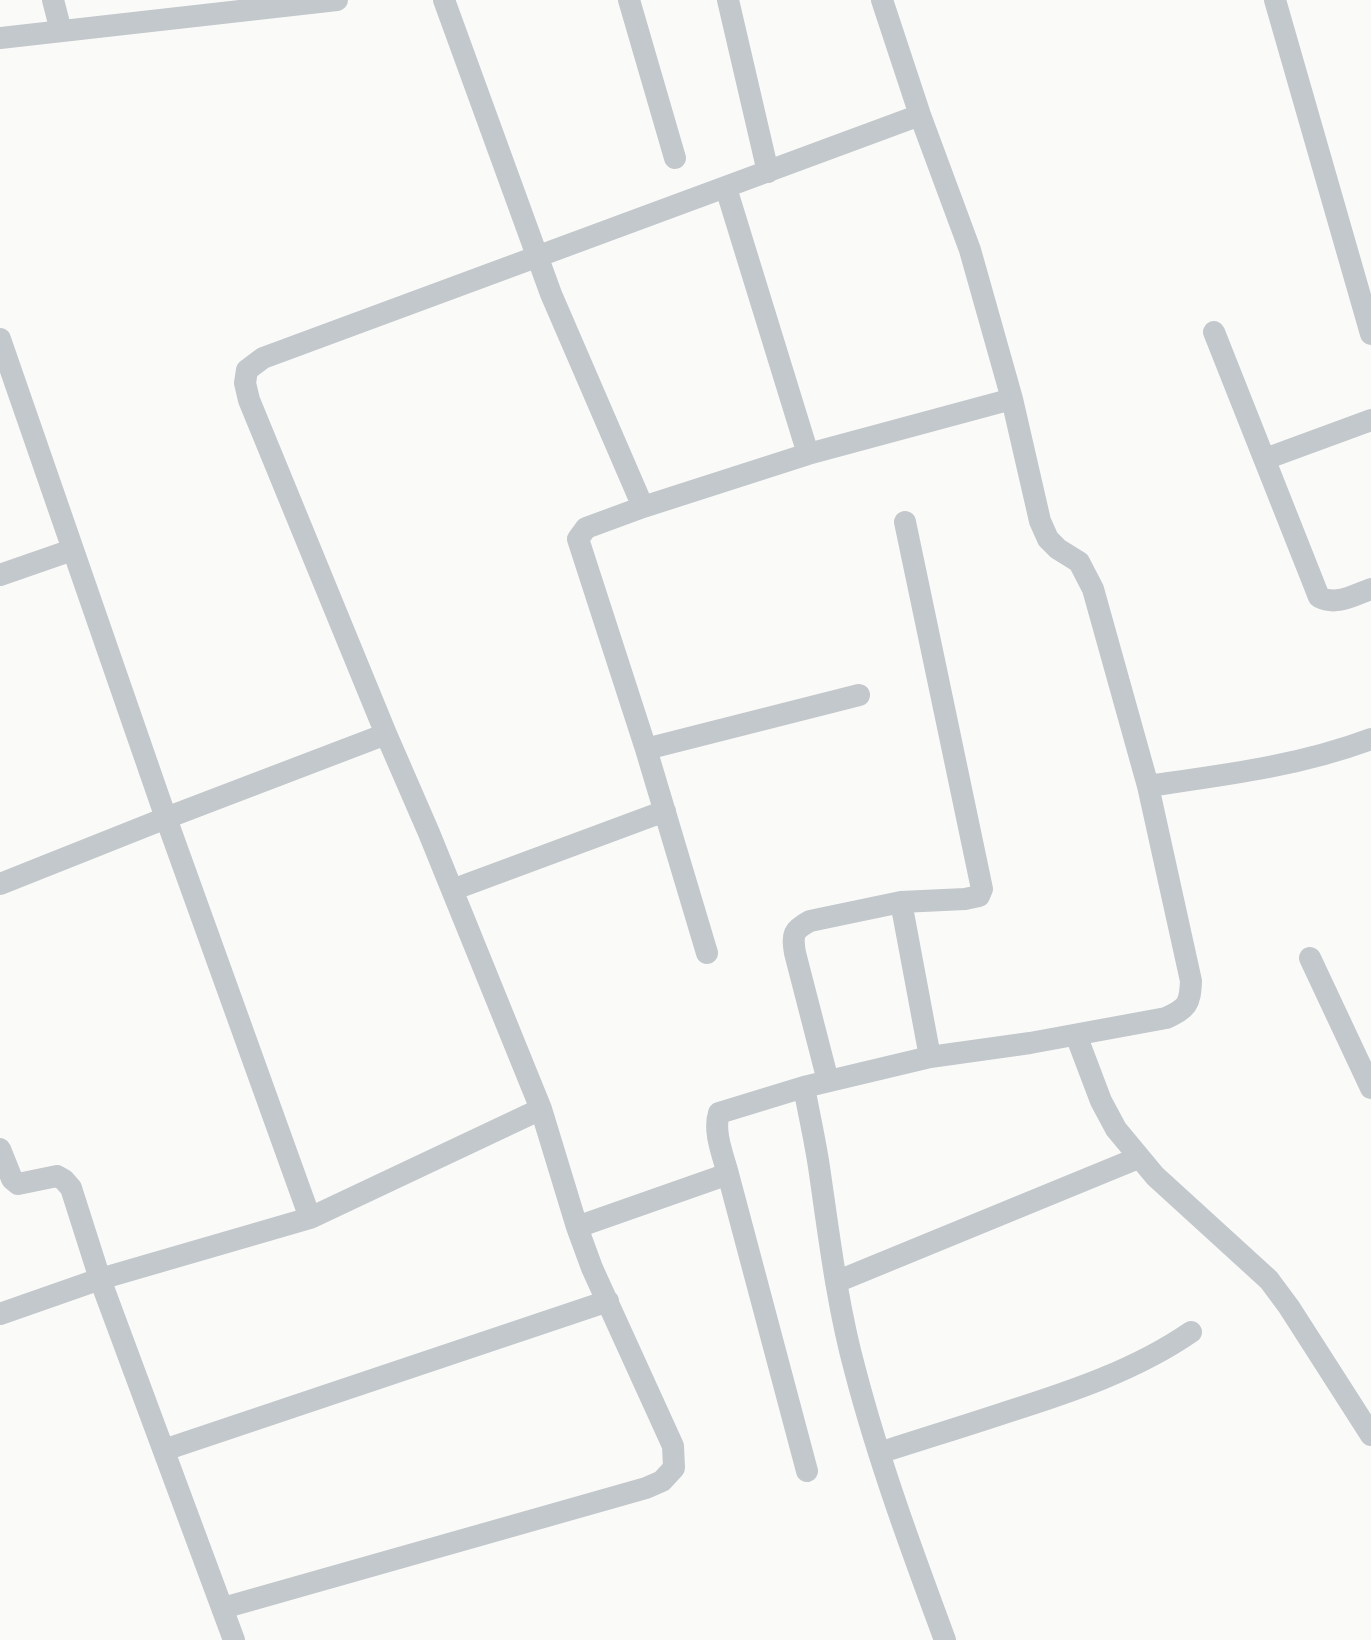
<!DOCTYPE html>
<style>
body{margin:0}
canvas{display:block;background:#fafaf8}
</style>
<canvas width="1371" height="1640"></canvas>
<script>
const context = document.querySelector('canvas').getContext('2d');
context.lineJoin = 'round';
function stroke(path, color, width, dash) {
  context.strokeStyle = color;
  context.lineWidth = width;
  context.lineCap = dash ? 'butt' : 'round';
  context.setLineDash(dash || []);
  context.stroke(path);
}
stroke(new Path2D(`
 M 53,0 L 61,31
 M 444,0 L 551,294 L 643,507
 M 629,0 L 675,158
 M 728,0 L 768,172
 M 1275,0 L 1371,334
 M 0,38 L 337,0
 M 726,188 L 808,454
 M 1214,332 L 1319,597 C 1337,606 1354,595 1371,589
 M 0,339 L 166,818 L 310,1218
 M 1265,459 L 1371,420
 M 0,575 L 72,550
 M 646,749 L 859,695
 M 1148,786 C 1224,775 1299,766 1371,739
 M 0,884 L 166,818 L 386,734
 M 452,890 L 665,811
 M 901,902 L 930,1057
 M 707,953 L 646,749 L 578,539 L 586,528 L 643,507 L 808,454 L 1012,399
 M 1310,958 L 1371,1088
 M 1076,1035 L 1101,1101 L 1116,1129 L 1155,1176 L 1269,1280 L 1289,1307 L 1371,1435
 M 828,1081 L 795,953 C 792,934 793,930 810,921 L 901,902 L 965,899 L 979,896 L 982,889 L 905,522
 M 804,1087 C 809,1114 815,1140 819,1167 C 829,1235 837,1304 855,1370 C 879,1462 912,1551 945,1640
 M 0,1149 L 12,1179 L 18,1184 L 57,1176 L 64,1180 L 71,1188 L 100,1279 L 234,1640
 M 577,1227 L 728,1174
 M 836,1282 L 1138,1158
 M 0,1314 L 100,1279 L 310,1218 L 541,1109
 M 164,1450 L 608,1301
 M 879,1453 C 922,1439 965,1426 1007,1412 C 1070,1392 1136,1370 1191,1332
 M 807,1471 L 728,1174 C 723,1155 713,1132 719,1113 L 804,1087 L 930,1057 L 1030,1043 L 1166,1018 C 1187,1008 1190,1005 1191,981 L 1148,786 L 1093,589 L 1079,562 L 1058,549 L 1048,539 L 1040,521 L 1012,399 L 970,250 L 920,115 L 882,0
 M 223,1608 L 646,1488 L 662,1481 L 674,1468 L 673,1446 L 592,1268 L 577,1227 L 541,1109 L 429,833 L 386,734 L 249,400 L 245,383 L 247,370 L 263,358 L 920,115`), '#c3c8cc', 22);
</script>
